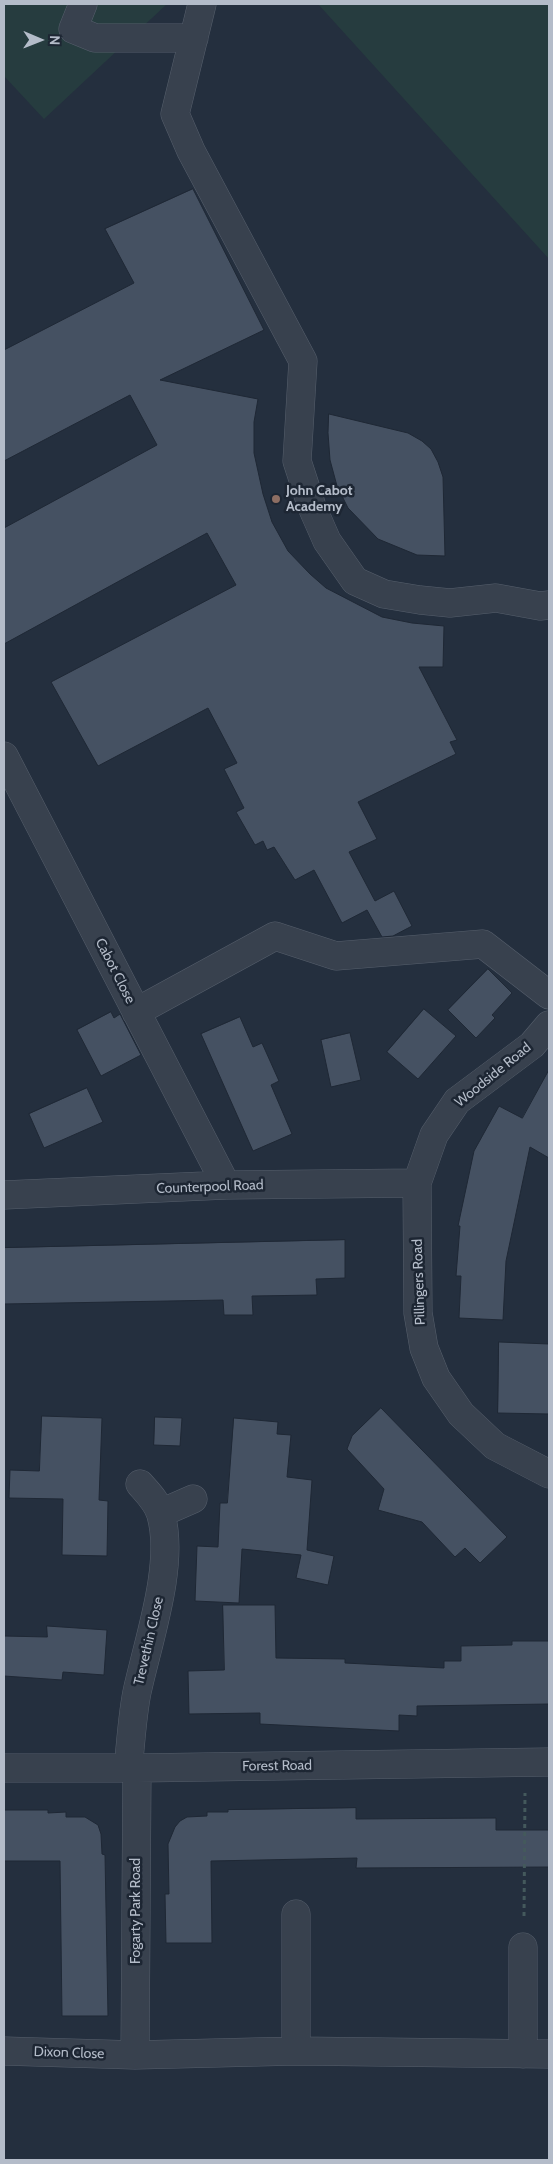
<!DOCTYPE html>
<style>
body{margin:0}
#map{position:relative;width:553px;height:2164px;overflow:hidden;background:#242f3e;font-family:Cabin,sans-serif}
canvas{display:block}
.frame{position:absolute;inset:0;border:5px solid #b4bcc9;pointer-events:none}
.north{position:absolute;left:15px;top:15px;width:50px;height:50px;-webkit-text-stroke:4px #1d2633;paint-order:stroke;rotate:91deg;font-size:14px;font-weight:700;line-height:20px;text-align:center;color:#b4bcc9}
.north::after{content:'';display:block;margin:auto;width:18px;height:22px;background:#b4bcc9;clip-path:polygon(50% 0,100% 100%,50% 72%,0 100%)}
</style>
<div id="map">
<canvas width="553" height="2164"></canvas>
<div class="frame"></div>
<div class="north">N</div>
</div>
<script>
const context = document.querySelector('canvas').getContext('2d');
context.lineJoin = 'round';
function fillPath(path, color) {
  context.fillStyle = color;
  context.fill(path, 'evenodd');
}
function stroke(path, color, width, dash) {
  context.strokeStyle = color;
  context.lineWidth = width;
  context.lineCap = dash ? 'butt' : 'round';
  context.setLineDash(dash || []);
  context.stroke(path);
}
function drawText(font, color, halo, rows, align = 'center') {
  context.font = font + ' Cabin,sans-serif';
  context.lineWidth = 5;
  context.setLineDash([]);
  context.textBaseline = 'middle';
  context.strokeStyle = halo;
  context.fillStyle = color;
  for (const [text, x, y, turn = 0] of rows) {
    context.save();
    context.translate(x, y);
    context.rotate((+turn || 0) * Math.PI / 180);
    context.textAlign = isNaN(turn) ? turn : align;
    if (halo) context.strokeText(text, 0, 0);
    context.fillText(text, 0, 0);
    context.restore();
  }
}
fillPath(new Path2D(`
 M 4,4 L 167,4 L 44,119 L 4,76 Z
 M 318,4 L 549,4 L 549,259 Z`), '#263c3f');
const building = new Path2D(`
 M 193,189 L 264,330 L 160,380 L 258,399 L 254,422 L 254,453 L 263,494 L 272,522 L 288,551 L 310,574 L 326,588 L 382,617 L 412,623 L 444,626 L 443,667 L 419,667 L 457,740 L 450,742 L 456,754 L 358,802 L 377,839 L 349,852 L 375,901 L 394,891 L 412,926 L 393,936 L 382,937 L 367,910 L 342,923 L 314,870 L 295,880 L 274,847 L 267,850 L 263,841 L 255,845 L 236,812 L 244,808 L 224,769 L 237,763 L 208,708 L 98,766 L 51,682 L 236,585 L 207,533 L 4,644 L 4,528 L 157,445 L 130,395 L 4,461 L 4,350 L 134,283 L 105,229 Z
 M 329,414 L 408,433 L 422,441 L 431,449 L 438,462 L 443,477 L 445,556 L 417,555 L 378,539 L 348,508 L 337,486 L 330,460 L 328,433 Z
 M 488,969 L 512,993 L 492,1015 L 495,1018 L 476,1038 L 448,1010 Z
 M 424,1009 L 456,1036 L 418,1079 L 387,1052 Z
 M 111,1012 L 114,1018 L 120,1014 L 141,1055 L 101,1076 L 77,1030 Z
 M 240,1017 L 253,1047 L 262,1043 L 279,1081 L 271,1085 L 292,1134 L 253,1151 L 201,1034 Z
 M 350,1033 L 361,1080 L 331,1087 L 321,1040 Z
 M 549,1070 L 549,1158 L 530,1147 L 506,1261 L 503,1320 L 459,1318 L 461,1276 L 456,1276 L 460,1226 L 458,1226 L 474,1151 L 499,1106 L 522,1118 Z
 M 87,1088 L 103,1122 L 44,1148 L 29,1114 Z
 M 345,1240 L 345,1278 L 316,1279 L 317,1295 L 252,1296 L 253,1315 L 224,1315 L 223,1300 L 4,1304 L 4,1248 Z
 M 499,1342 L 549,1344 L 549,1414 L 498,1413 Z
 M 381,1408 L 507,1537 L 480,1563 L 465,1548 L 455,1557 L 422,1522 L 378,1510 L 384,1489 L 347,1449 L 352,1436 Z
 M 42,1416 L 102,1418 L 99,1500 L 108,1501 L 107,1556 L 62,1555 L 63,1499 L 9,1498 L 10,1470 L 39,1471 Z
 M 155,1417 L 182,1418 L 180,1446 L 154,1445 Z
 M 234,1418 L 278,1422 L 277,1434 L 291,1435 L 287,1477 L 312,1480 L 307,1550 L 334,1556 L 328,1585 L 296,1578 L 301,1555 L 242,1549 L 239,1603 L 195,1601 L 197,1546 L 218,1547 L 220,1503 L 227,1503 Z
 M 223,1605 L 275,1605 L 276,1658 L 345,1659 L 345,1663 L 444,1668 L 444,1661 L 461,1661 L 461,1646 L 512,1645 L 512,1641 L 549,1641 L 549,1704 L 417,1706 L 417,1716 L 399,1715 L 399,1731 L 260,1724 L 260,1713 L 189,1714 L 188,1671 L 224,1670 Z
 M 47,1626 L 107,1630 L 104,1675 L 63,1672 L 62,1680 L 4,1676 L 4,1636 L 47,1637 Z
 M 356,1808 L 356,1819 L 496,1818 L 496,1830 L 549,1830 L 549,1867 L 356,1868 L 357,1858 L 211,1861 L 212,1943 L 166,1943 L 165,1894 L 169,1894 L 168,1844 L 175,1827 L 180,1821 L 187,1817 L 207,1816 L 207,1812 L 228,1812 L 228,1810 Z
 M 4,1810 L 48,1810 L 48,1813 L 66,1812 L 66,1817 L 85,1817 L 98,1825 L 101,1834 L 102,1854 L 105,1855 L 108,2016 L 62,2016 L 60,1861 L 4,1861 Z`);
fillPath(building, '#455162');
stroke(building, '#1f2835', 1);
const minor = new Path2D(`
 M 83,4 L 73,29 L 95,38 L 194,38
 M 202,4 L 175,114 L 191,151 L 303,361 L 297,461 L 312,507 L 327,541 L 355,581 L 384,594 L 420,600 L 450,603 L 496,598 L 540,606 L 549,605
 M 4,756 L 226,1185
 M 136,1012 L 275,936 L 336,956 L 483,944 L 549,995
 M 549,1025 L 532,1045 L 457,1101 L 434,1135 L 417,1183 L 418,1313 L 424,1348 L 436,1378 L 461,1414 L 495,1446 L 549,1474
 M 4,1195 L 226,1185 L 417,1183
 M 161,1513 L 193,1499
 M 4,1768 L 137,1768 L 549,1762
 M 128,1768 C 131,1743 132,1717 137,1692 C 148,1641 175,1565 161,1515 C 158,1503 148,1493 140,1484
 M 296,1914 L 296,2051
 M 4,2051 L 135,2055 L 296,2051 L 549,2054
 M 523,2054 L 523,1947
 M 135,2055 L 137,1768`);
stroke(minor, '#565f6c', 29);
stroke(new Path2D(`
 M 524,1916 L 525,1793`), '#44595c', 3, [4, 4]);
stroke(minor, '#38414e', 28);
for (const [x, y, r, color] of [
 [276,499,5,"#8d6e63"]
]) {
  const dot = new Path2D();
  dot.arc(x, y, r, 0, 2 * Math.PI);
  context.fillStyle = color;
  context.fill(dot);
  stroke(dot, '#1d2633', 2);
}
drawText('bold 14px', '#b4bcc9', '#1d2633', [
 ["John Cabot",286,491],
 ["Academy",286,507]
], 'left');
drawText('14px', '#b4bcc9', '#1d2633', [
 ["Cabot Close",115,971,63],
 ["Woodside Road",493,1075,-39],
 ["Counterpool Road",210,1187,-2],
 ["Pillingers Road",419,1282,-92],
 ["Trevethin Close",149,1641,-77],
 ["Forest Road",277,1766,-1],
 ["Fogarty Park Road",136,1911,-90],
 ["Dixon Close",69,2053,2]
]);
</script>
